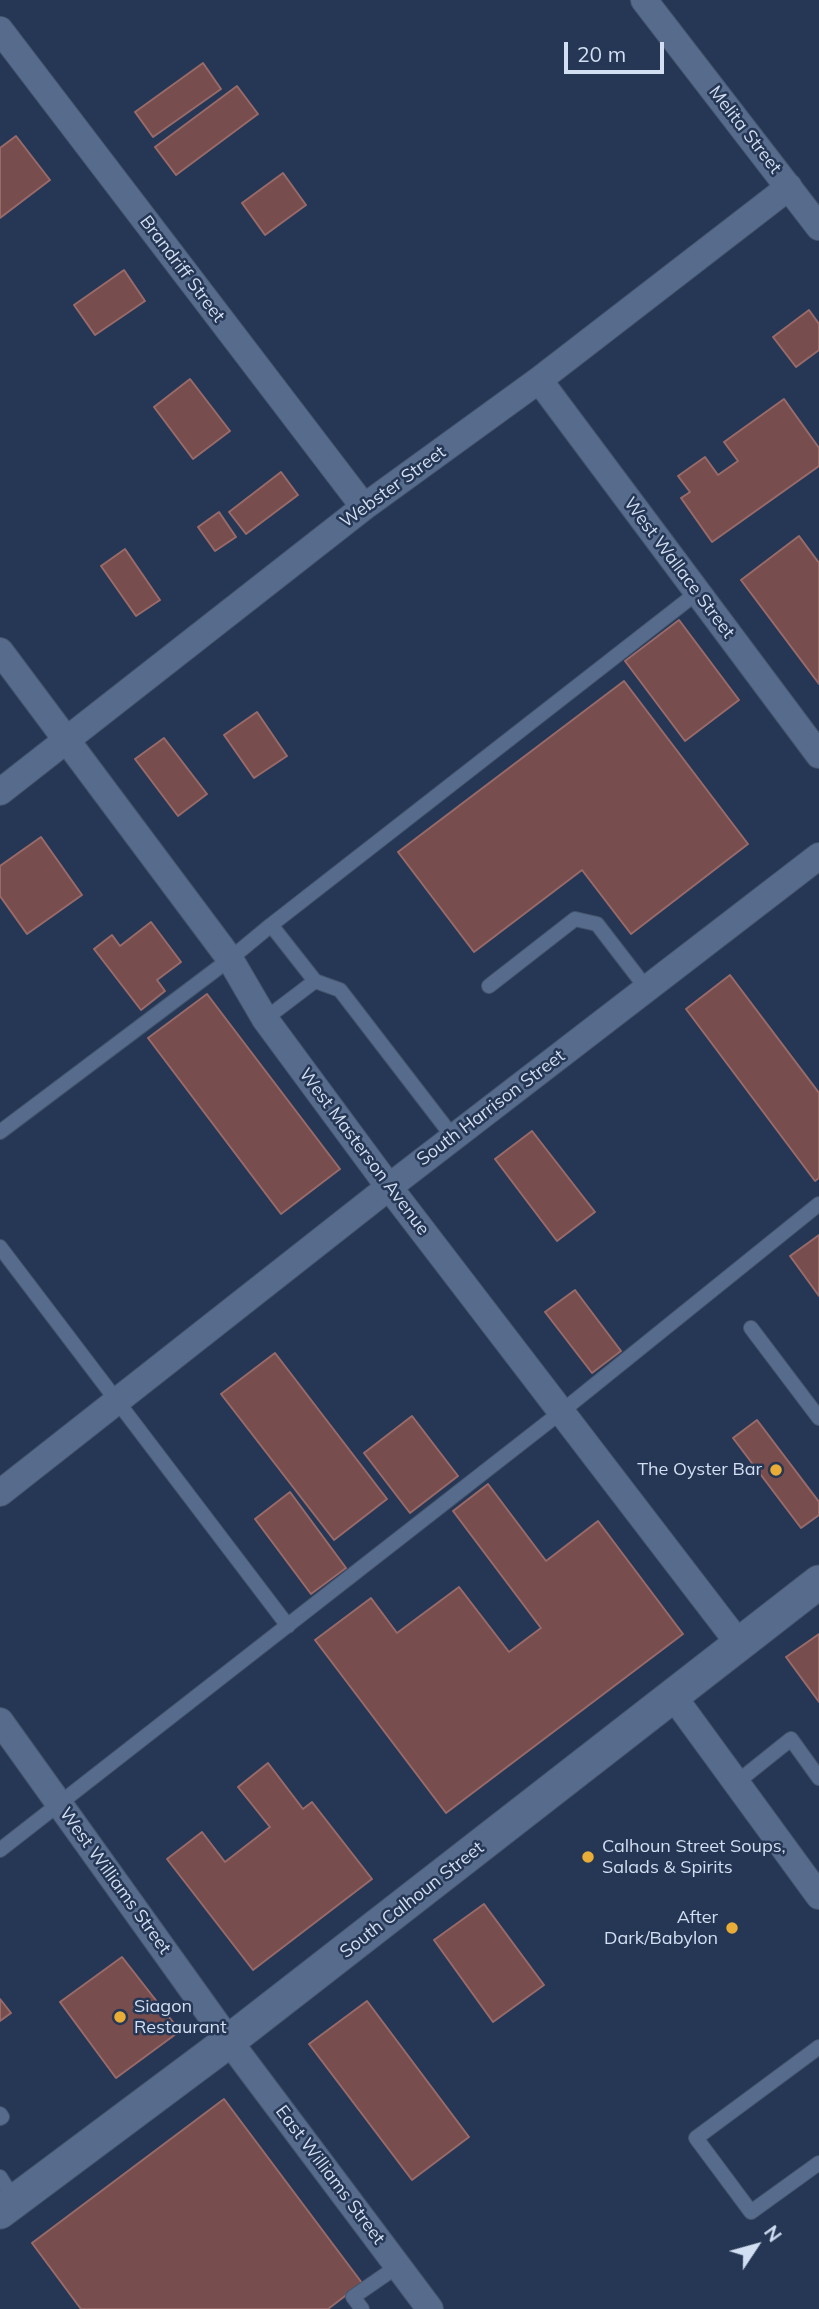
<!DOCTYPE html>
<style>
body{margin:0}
#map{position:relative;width:819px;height:2309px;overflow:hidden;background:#253755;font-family:Mulish,sans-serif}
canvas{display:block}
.north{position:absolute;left:721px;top:2211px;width:70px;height:70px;-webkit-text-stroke:5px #253755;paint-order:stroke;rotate:54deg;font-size:19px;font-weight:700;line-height:28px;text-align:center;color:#d2def1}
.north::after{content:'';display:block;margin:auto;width:24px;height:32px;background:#d2def1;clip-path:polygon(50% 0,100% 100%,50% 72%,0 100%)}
.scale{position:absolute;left:564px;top:42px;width:100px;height:32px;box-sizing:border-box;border:4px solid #d2def1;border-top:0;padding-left:9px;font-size:21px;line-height:24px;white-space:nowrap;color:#d2def1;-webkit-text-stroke:5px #253755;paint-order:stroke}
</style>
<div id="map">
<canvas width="819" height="2309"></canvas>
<div class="north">N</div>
<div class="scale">20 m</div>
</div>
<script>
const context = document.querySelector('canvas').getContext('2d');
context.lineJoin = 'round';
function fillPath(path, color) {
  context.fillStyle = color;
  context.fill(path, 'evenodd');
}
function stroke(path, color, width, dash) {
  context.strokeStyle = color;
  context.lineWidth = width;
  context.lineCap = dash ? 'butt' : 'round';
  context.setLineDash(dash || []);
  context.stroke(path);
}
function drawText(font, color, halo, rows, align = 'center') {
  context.font = font + ' Mulish,sans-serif';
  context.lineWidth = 5;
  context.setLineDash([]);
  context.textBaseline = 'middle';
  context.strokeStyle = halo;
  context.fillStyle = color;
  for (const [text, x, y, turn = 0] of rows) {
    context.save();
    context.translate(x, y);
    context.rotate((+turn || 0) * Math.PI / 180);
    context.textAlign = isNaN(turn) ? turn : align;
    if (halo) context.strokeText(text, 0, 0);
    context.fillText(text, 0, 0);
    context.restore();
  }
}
const building = new Path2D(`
 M 203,63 L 221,89 L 153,137 L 135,112 Z
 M 237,86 L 258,114 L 176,175 L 155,147 Z
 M 16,136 L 50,180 L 0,218 L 0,148 Z
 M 283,173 L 306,205 L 265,235 L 242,203 Z
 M 124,270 L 145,301 L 95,335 L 74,305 Z
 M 809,310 L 819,324 L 819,350 L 796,367 L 773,337 Z
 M 190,379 L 230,431 L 193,459 L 154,407 Z
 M 784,399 L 819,448 L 819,466 L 712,542 L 681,498 L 690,492 L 678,476 L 705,457 L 718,475 L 738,461 L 724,442 Z
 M 281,472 L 298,495 L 246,534 L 229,512 Z
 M 219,512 L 236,537 L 215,551 L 198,527 Z
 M 799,536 L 819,563 L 819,684 L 741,580 Z
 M 125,549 L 160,600 L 136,616 L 101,566 Z
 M 679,620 L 739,700 L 685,741 L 625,661 Z
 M 624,681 L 748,844 L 631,934 L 582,870 L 474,952 L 398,852 Z
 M 257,712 L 287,756 L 254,778 L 224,735 Z
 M 164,738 L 207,794 L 178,816 L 135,759 Z
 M 41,837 L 82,895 L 27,934 L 0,896 L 0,866 Z
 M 151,922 L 181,962 L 157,980 L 165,991 L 141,1010 L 94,949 L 112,935 L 120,946 Z
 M 730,975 L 819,1093 L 819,1178 L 815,1181 L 686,1009 Z
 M 207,994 L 340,1169 L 281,1214 L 148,1038 Z
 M 532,1131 L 595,1212 L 557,1241 L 495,1159 Z
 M 819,1235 L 819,1296 L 790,1256 Z
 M 575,1290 L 621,1351 L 592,1373 L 545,1312 Z
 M 275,1353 L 387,1499 L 334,1540 L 221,1394 Z
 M 412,1416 L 458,1476 L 410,1513 L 364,1453 Z
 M 757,1420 L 819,1502 L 819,1515 L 801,1528 L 733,1438 Z
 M 488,1484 L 546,1561 L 598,1521 L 683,1634 L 446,1813 L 315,1640 L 371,1598 L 397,1633 L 459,1587 L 509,1652 L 541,1628 L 453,1511 Z
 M 290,1492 L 346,1568 L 311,1594 L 255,1519 Z
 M 819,1634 L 819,1702 L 786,1657 Z
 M 268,1763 L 303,1809 L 312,1802 L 372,1879 L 253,1970 L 167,1859 L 202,1832 L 225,1862 L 270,1827 L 238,1787 Z
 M 484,1904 L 544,1985 L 493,2022 L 434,1940 Z
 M 122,1957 L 180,2031 L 116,2078 L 60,2002 Z
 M 0,1999 L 11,2013 L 0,2021 Z
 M 367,2001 L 469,2137 L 412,2180 L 309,2044 Z
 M 224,2099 L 362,2283 L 328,2309 L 81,2309 L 32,2243 Z`);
fillPath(building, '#784d4d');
stroke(building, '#986a6a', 2);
const service = new Path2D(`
 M 271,925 L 315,981
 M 489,986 L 575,919 L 597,924 L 647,989
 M 265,1019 L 315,981 L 340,990 L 453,1137
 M 0,1132 L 230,959 L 271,925 L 698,592
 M 0,1247 L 288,1626
 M 751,1328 L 819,1418
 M 736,1783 L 791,1739 L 819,1778
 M 0,1850 L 561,1412 L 819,1204
 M 819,2047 L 696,2138 L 751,2212 L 819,2163
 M 0,2114 L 2,2117 L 0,2118
 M 0,2177 L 15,2201
 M 362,2309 L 353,2297 L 398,2266`);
const minor = new Path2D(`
 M 644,0 L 819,227
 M 0,30 L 364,507
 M 539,380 L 819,755
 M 0,651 L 230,959 L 265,1019 L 389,1187 L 740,1645
 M 0,792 L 364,507 L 539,380 L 789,187
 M 0,1493 L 389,1187 L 819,856
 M 673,1696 L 819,1896
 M 0,1721 L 229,2041 L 430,2309`);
const tertiary = new Path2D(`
 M 0,2212 L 229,2041 L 819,1582`);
stroke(service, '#44546d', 16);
stroke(minor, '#44546d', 28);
stroke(tertiary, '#44546d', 35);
stroke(service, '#576c8d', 14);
stroke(minor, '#576c8d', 26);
stroke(tertiary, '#576c8d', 33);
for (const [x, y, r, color] of [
 [776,1470,7,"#e8ac37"],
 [588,1857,7,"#e8ac37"],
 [732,1928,7,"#e8ac37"],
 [120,2017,7,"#e8ac37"]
]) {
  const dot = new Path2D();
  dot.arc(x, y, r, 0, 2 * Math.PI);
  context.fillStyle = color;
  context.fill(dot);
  stroke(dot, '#253755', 2.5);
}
drawText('18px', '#d2def1', '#253755', [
 ["Melita Street",745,130,52],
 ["Brandriff Street",182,269,53],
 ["Webster Street",393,487,-36],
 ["West Wallace Street",679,568,53],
 ["South Harrison Street",491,1108,-37],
 ["West Masterson Avenue",364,1152,53],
 ["West Williams Street",115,1881,54],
 ["South Calhoun Street",412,1900,-38],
 ["East Williams Street",330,2175,53]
]);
drawText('18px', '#d2def1', '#253755', [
 ["The Oyster Bar",762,1470],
 ["Calhoun Street Soups,",602,1847,"left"],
 ["Salads & Spirits",602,1868,"left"],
 ["After",718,1918],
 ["Dark/Babylon",718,1939],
 ["Siagon",134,2007,"left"],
 ["Restaurant",134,2028,"left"]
], 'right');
</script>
